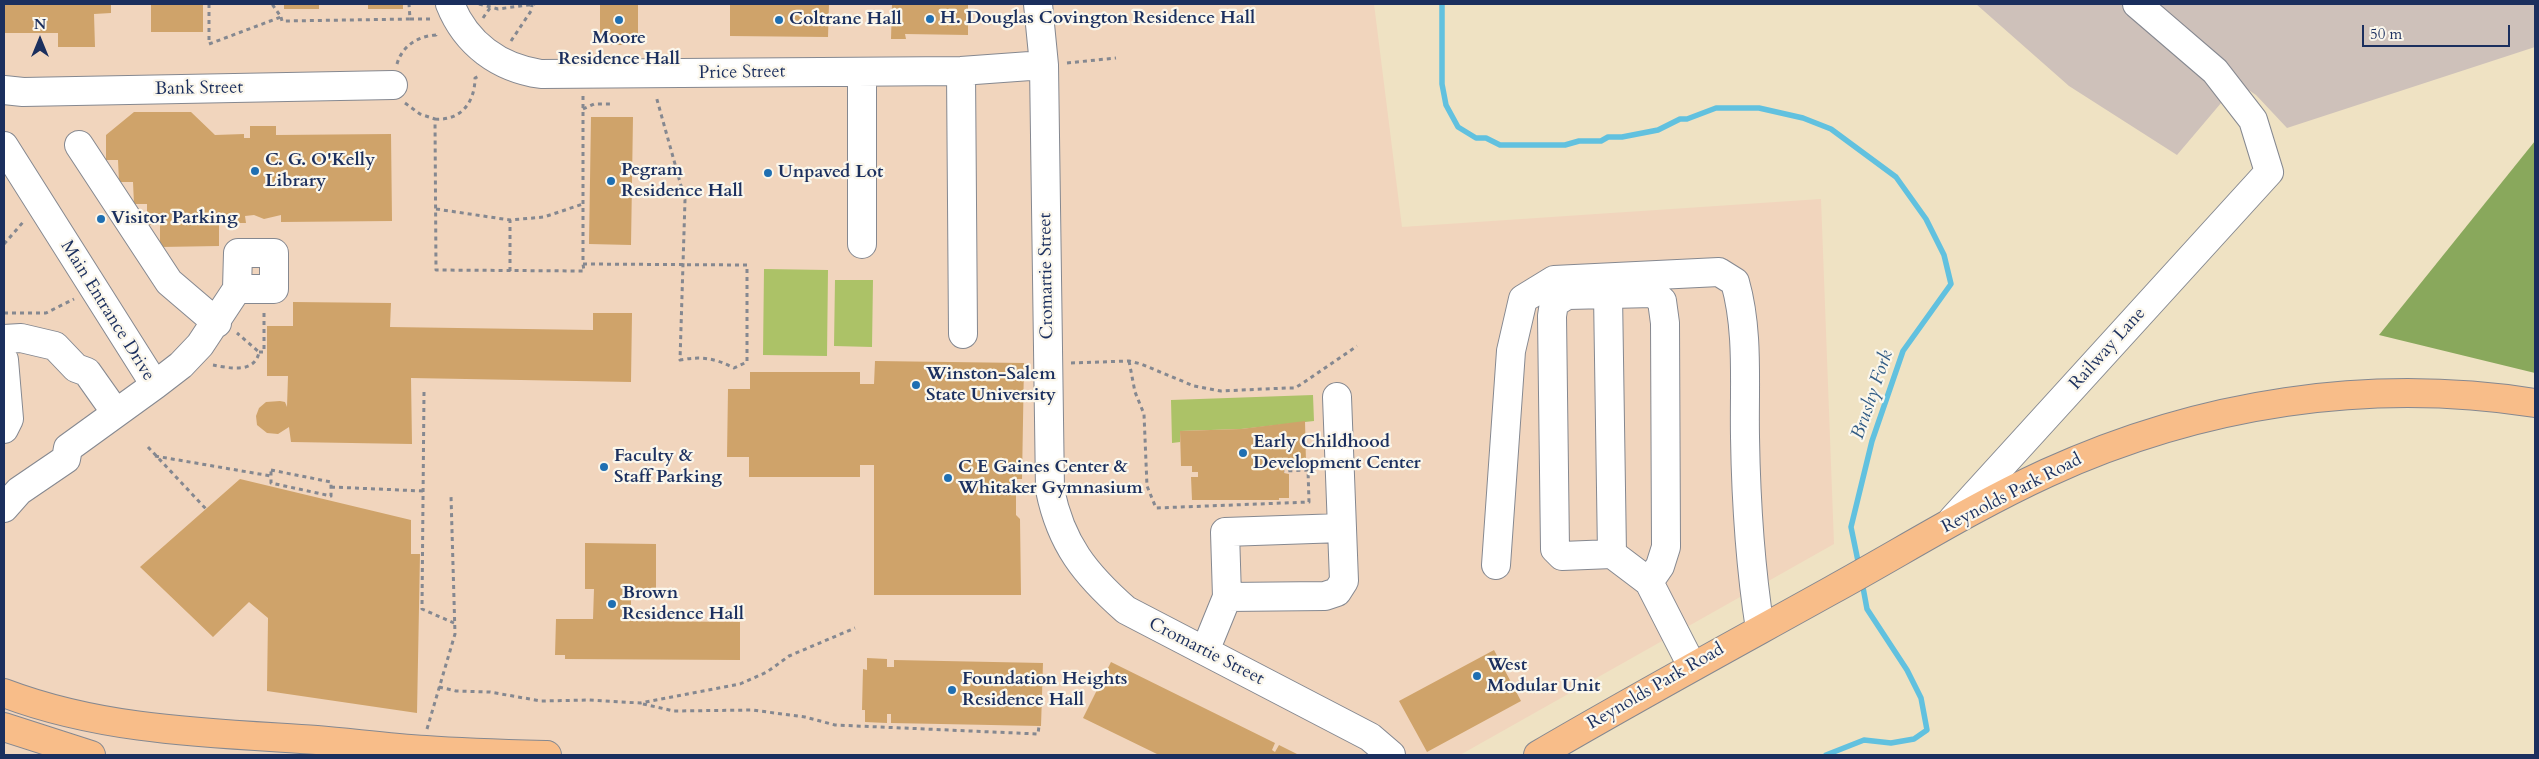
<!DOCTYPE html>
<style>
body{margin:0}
#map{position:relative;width:2539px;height:759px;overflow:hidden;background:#efe2c3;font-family:Cardo,serif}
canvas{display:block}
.frame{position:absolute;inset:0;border:5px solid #1b2f5e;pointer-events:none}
.north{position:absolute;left:15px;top:15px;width:50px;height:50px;-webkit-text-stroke:4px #fbf7ec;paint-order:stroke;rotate:0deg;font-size:14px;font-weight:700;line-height:20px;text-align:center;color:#1b2f5e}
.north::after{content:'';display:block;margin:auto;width:18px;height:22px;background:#1b2f5e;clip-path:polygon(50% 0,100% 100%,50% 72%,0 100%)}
.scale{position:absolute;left:2362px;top:25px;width:148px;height:22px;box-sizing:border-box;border:2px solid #1b2f5e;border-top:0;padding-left:6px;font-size:15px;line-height:18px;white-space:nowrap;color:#1b2f5e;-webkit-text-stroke:4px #fbf7ec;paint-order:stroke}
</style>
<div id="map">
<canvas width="2539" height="759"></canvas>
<div class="frame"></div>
<div class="north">N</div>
<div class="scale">50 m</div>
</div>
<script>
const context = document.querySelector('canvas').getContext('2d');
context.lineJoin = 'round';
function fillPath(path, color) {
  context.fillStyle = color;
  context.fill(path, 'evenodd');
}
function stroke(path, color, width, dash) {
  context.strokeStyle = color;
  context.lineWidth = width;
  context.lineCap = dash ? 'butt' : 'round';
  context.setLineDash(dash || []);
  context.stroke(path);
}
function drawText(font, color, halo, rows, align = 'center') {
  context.font = font + ' Cardo,serif';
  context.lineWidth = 4.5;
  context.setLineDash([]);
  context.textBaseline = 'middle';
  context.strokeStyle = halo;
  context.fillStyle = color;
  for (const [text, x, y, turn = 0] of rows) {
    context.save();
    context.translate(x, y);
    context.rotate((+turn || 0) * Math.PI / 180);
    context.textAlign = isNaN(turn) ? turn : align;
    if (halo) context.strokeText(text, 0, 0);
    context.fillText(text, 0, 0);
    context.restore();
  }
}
fillPath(new Path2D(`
 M 4,4 L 1374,4 L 1402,227 L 1821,199 L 1834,544 L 1460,755 L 4,755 Z`), '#f1d5bd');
fillPath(new Path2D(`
 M 1976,4 L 2535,4 L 2535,47 L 2287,128 L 2256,95 L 2238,83 L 2177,155 L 2069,86 Z`), '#cec1ba');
fillPath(new Path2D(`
 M 764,269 L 828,270 L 827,356 L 763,355 Z
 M 835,280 L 873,280 L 872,347 L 834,346 Z
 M 1313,395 L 1314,421 L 1241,429 L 1180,431 L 1180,442 L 1172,443 L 1171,400 Z`), '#acc267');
fillPath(new Path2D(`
 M 2535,141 L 2535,373 L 2379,335 Z`), '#89a85c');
stroke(new Path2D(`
 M 1442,4 L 1442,84 L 1446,105 L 1458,127 L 1476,138 L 1486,138 L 1500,145 L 1565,145 L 1579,141 L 1601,141 L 1608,137 L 1622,137 L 1658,130 L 1680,119 L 1687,119 L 1716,108 L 1759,108 L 1803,118 L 1831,129 L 1896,177 L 1926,219 L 1944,255 L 1951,284 L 1903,351 L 1872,441 L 1851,527 L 1859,566
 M 1826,755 L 1864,740 L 1891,743 L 1914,739 L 1927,730 L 1921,698 L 1907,670 L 1867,609 L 1862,582`), '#61c1df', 5.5);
fillPath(new Path2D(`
 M 4,4 L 111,4 L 111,13 L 94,14 L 95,47 L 58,47 L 58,33 L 4,33 Z
 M 151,4 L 203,4 L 203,32 L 151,32 Z
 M 284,4 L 319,4 L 319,9 L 284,9 Z
 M 368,4 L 403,4 L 403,9 L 368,9 Z
 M 600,4 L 638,4 L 638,38 L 628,38 L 628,45 L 606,45 L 606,36 L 600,36 Z
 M 730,4 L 829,4 L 828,37 L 730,36 Z
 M 892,4 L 968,4 L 968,35 L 905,34 L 906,39 L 891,39 Z
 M 134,112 L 191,112 L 215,135 L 244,134 L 244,138 L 250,138 L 250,126 L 276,126 L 276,135 L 391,134 L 392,221 L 281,222 L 281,215 L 264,219 L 254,215 L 245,216 L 246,223 L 219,223 L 219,246 L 160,247 L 160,224 L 147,225 L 147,204 L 134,204 L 133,182 L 119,182 L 118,160 L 106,160 L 106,135 Z
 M 591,117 L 633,117 L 631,245 L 589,244 Z
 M 293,302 L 391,303 L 390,327 L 593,330 L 593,313 L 632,313 L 631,382 L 411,378 L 412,444 L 291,442 L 289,427 L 278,434 L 267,433 L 257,425 L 256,416 L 259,408 L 266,402 L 280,401 L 285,402 L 287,407 L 288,376 L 267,376 L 267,326 L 293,326 Z
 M 875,361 L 1024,363 L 1022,479 L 1016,479 L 1016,515 L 1020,519 L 1021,595 L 874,595 L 874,465 L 860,465 L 860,477 L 749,477 L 749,457 L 727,457 L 728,389 L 750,389 L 750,372 L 860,372 L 860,384 L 874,384 Z
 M 1305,421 L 1306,463 L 1298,463 L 1298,467 L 1284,468 L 1284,473 L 1289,474 L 1289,498 L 1279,498 L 1279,500 L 1192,500 L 1191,477 L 1198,477 L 1198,472 L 1192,472 L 1192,466 L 1181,466 L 1180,431 L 1241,429 Z
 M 240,479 L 411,520 L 411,554 L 420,554 L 417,713 L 267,691 L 268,618 L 249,602 L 213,637 L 140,567 Z
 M 585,543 L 656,544 L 656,589 L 631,589 L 631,621 L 740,622 L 740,660 L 565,659 L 565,655 L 555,655 L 556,619 L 593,619 L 594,589 L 585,589 Z
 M 1494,650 L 1521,701 L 1427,752 L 1399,701 Z
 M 867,658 L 887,659 L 887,667 L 894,667 L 894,660 L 1043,663 L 1041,726 L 891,723 L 891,714 L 887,714 L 887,723 L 865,722 L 865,710 L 862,710 L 863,669 L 867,670 Z
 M 1111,662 L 1275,743 L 1272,750 L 1275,752 L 1279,745 L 1299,755 L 1159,755 L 1083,718 Z`), '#cfa36a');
const minor = new Path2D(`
 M 450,4 C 466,44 499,68 541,74 L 961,71 L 1044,65
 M 1038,4 L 1044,65 L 1050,490 C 1061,544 1085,574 1126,610 L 1370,737 L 1391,755
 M 961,71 L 963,334
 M 862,72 L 862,244
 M 4,90 L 23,92 L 393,85
 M 79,145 L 169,282 L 217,323
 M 4,146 L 155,385
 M 1608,294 L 1612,554
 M 4,339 L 21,338 L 55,346 L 76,368 L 87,372 L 116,413
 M 4,360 L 9,419 L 4,429
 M 4,508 L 19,491 L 66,459 L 68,448 L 155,385 L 181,365 L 200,345 L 237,289 L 238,253 L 274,253 L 274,289 L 237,289
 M 1953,519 L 2269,172 L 2253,120 L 2215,71 L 2137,4
 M 1496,565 L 1511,351 L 1523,299 L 1554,280 L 1719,272 L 1735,282 C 1749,331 1744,385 1745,437 C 1746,501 1750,565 1760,629
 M 1649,582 L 1612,554 L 1562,556 L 1555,549 L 1552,316 L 1554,303 L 1567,295 L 1653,293 L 1662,301 L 1665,323 L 1666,547 L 1660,566 L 1649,582 L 1692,666
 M 1227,597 L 1225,532 L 1342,528
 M 1205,651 L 1227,597 L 1325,596 L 1337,592 L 1344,581 L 1337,397`);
const major = new Path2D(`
 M 4,693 C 104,731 211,733 317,740 C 353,743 390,748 426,750 C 466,753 507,754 547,755
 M 4,727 L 91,755
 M 1538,755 C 1635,698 1733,645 1832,590 C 1903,551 1973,507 2047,473 C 2200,403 2369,377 2535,403`);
stroke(minor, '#858890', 30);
stroke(major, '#858890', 30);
stroke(new Path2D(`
 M 209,4 L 209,44 L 281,17 L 272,4
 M 479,4 L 498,9 L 535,4
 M 281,17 L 282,21 L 410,19 L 409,4
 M 483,18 L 490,8
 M 410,19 L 432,19
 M 511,41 L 531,11 L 532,5
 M 1067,63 L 1116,58
 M 397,64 C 402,46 418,36 436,35 L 436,31
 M 583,96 L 583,264 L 747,265 L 747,362 L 734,368 C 715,358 701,356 680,360 L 685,200 L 656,96
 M 405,103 L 420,114 L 435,119 L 436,270 L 584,271 L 583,264
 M 583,109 L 594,104 L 613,104
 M 435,119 C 461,121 475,102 475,78 L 479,76
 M 436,209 L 510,220 L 544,217 L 583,204
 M 4,244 L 24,221
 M 510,271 L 510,220
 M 4,313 L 46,313 L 74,299
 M 259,352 L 264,352 L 264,312
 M 1129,361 L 1135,392 L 1144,414 L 1147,486 L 1156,508 L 1309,502 L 1308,470 L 1284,471
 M 1071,363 L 1129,361 L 1141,364 L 1194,386 L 1221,391 L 1286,388 L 1295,388 L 1303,383 L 1357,346
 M 213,365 C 229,368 255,374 259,352 L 237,333
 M 424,392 L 422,609 L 454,623
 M 148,447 L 206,509
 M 155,456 L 271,476
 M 271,470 L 331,482 L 331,496 L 271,483 Z
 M 331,487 L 423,491
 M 439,687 L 456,691 L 490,692 L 541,701 L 589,700 L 640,703 L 740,684 L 767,672 L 789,656 L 855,628
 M 643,704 L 674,711 L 752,710 L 805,717 L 835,725 L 1038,734 L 1039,726
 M 427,729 L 455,634 L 451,496`), '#858890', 3, [4, 4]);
stroke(minor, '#fff', 28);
stroke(major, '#f8bd89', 28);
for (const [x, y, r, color] of [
 [930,19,5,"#1f6fb2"],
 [619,20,5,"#1f6fb2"],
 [779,20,5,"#1f6fb2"],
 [255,171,5,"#1f6fb2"],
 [768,173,5,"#1f6fb2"],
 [611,181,5,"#1f6fb2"],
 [101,219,5,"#1f6fb2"],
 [916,385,5,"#1f6fb2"],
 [1243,453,5,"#1f6fb2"],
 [604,467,5,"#1f6fb2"],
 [948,478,5,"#1f6fb2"],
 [612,604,5,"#1f6fb2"],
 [1477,676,5,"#1f6fb2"],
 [952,690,5,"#1f6fb2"]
]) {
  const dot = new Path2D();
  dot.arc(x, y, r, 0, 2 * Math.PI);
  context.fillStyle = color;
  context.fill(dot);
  stroke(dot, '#fbf7ec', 2);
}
drawText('bold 18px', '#1b2f5e', '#fbf7ec', [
 ["H. Douglas Covington Residence Hall",940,19],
 ["Coltrane Hall",789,20],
 ["Moore",619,39,"center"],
 ["Residence Hall",619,60,"center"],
 ["C. G. O'Kelly",265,161],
 ["Library",265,182],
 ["Pegram",621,171],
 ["Residence Hall",621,192],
 ["Unpaved Lot",778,173],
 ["Visitor Parking",111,219],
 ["Winston-Salem",926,375],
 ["State University",926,396],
 ["Early Childhood",1253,443],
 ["Development Center",1253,464],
 ["Faculty &",614,457],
 ["Staff Parking",614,478],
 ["C E Gaines Center &",958,468],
 ["Whitaker Gymnasium",958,489],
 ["Brown",622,594],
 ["Residence Hall",622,615],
 ["West",1487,666],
 ["Modular Unit",1487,687],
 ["Foundation Heights",962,680],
 ["Residence Hall",962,701]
], 'left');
drawText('18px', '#1b2f5e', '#fbf7ec', [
 ["Price Street",742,73,-1],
 ["Bank Street",199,89,-1],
 ["Cromartie Street",1047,276,-91],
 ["Main Entrance Drive",107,311,58],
 ["Railway Lane",2108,349,-48],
 ["Reynolds Park Road",2012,494,-27],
 ["Cromartie Street",1206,652,27],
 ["Reynolds Park Road",1656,687,-30]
]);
drawText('italic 19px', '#305b85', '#fbf7ec', [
 ["Brushy Fork",1873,395,-71]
]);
</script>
